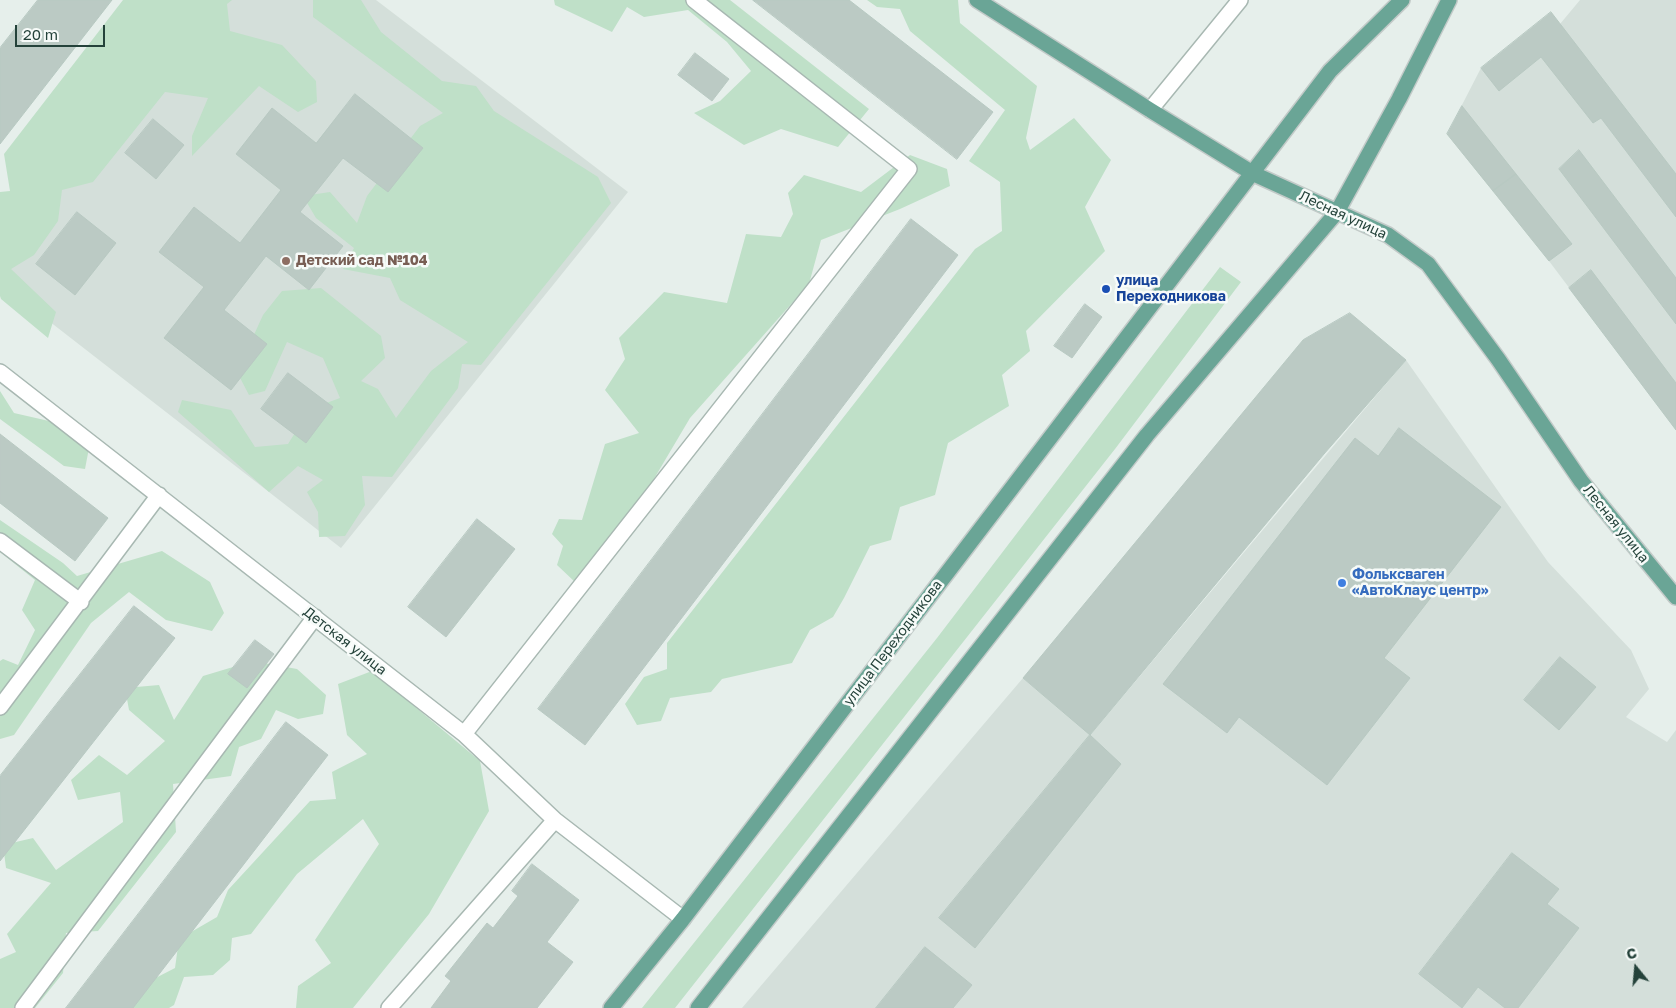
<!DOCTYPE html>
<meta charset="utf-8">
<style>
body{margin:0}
#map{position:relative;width:1676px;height:1008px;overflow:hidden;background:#e6efeb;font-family:"Golos Text",sans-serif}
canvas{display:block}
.north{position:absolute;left:1611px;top:943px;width:50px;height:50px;-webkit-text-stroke:4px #f7fbf9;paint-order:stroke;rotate:343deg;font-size:14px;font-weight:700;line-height:20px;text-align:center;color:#24423a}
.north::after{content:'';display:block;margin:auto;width:18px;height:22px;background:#24423a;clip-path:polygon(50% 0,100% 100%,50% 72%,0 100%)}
.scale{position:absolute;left:15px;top:25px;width:90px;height:22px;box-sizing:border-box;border:2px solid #24423a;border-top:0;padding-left:6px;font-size:15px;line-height:18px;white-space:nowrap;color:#24423a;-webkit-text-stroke:4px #f7fbf9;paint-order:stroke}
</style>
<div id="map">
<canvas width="1676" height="1008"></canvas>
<div class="north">С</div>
<div class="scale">20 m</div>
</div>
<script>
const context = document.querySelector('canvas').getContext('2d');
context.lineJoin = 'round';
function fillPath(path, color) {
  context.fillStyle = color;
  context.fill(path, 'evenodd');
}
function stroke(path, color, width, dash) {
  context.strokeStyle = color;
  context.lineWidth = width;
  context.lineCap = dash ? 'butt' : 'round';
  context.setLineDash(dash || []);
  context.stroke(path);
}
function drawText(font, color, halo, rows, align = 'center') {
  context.font = font + ' "Golos Text",sans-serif';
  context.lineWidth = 5;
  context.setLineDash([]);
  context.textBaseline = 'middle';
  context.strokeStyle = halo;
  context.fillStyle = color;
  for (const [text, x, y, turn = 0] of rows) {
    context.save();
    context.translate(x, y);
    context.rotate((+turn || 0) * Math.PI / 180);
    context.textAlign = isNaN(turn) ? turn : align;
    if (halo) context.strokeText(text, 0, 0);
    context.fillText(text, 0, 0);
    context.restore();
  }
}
fillPath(new Path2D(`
 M 187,0 L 376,0 L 628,192 L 341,548 L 0,283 L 0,239 Z
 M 1580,0 L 1676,0 L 1676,430 L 1549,261 L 1447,134 L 1481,68 L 1551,12 L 1560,24 Z
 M 1406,360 L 1548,562 L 1631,650 L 1649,689 L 1626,717 L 1667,742 L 1676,730 L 1676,1008 L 742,1008 L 1023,678 L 1091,734 Z`), '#d4dfda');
fillPath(new Path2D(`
 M 123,0 L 232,0 L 227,4 L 230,31 L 282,45 L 316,81 L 317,102 L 298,112 L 259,86 L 192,156 L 192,136 L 208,98 L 165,92 L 93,182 L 62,190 L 58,221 L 34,255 L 11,269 L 56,312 L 48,338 L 1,299 L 0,296 L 0,192 L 10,191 L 4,154 Z
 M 313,0 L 361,0 L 381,32 L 442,81 L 476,86 L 494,111 L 598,177 L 611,203 L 481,365 L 462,364 L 458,388 L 392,477 L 362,476 L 365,505 L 345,536 L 319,537 L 318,512 L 307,492 L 323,480 L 298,466 L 269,492 L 178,412 L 182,400 L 231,410 L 255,447 L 288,444 L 310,409 L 340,398 L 323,358 L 287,342 L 265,391 L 249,395 L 237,372 L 263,315 L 282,291 L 321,288 L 381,336 L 385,358 L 361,381 L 378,389 L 396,418 L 431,371 L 468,342 L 400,300 L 390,278 L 343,269 L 354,248 L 316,218 L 303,196 L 330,192 L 357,223 L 367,196 L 420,126 L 443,113 L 313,17 Z
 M 554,0 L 730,0 L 869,109 L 838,147 L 781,129 L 744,145 L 694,113 L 720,101 L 751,71 L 727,42 L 688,10 L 644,17 L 627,7 L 612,32 L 555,5 Z
 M 867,0 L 958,0 L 960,23 L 1037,86 L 1026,138 L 1030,150 L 1074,118 L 1111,160 L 1085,207 L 1105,251 L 1026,331 L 1030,351 L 1002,375 L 1009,406 L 948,443 L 935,495 L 900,507 L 891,540 L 870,546 L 844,598 L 833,617 L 810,630 L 792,663 L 722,679 L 711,692 L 670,698 L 661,721 L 637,725 L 625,704 L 644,677 L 667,669 L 667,643 L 975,249 L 1002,231 L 1000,182 L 969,161 L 1005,110 L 910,31 L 900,9 L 877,7 Z
 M 910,155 L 947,169 L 950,186 L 900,209 L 821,240 L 809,284 L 690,418 L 645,494 L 576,583 L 557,565 L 563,546 L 552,534 L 559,519 L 582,520 L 605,444 L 639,433 L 605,390 L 625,359 L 619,338 L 664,292 L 727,303 L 746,234 L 781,237 L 793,214 L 788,193 L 804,175 L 861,192 Z
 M 1220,267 L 1241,282 L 1115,449 L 675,1008 L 642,1008 L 937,638 Z
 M 0,391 L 14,413 L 62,424 L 89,448 L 85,469 L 64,466 L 0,419 Z
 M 0,520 L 63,563 L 77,576 L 162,551 L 210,582 L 224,613 L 212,631 L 166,620 L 129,592 L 91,623 L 14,735 L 0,739 L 0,661 L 3,659 L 18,665 L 35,630 L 22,610 L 35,580 L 0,552 Z
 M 253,661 L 297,669 L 326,695 L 323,714 L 298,719 L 276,710 L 261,739 L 239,747 L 231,776 L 173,784 L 176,832 L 98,931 L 66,933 L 63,973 L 35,1008 L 0,1008 L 0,959 L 16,952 L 7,934 L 51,883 L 6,868 L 3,845 L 33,838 L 56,870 L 123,822 L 120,792 L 78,800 L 71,780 L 99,755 L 127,775 L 165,741 L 129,710 L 125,688 L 159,685 L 174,720 L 203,676 Z
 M 372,671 L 480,761 L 489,811 L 429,914 L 353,1008 L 296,1008 L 298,986 L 331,963 L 315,940 L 379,844 L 363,819 L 297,874 L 251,934 L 232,938 L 230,960 L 213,975 L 184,977 L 174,1005 L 169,1008 L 130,1008 L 140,986 L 175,968 L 179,939 L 217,917 L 228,890 L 310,801 L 336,799 L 332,772 L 367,754 L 347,735 L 338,684 Z`), '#bfe0c8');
const building = new Path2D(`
 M 38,0 L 112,0 L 0,144 L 0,48 Z
 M 753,0 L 849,0 L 993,112 L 957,159 Z
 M 1551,12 L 1676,174 L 1676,217 L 1601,118 L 1593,123 L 1541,57 L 1499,91 L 1481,68 Z
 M 695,53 L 729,79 L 712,101 L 678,75 Z
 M 355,94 L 423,148 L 388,192 L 343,158 L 300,212 L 343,246 L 309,290 L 266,256 L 224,310 L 267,344 L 231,390 L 164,338 L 204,287 L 159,252 L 194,207 L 240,243 L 281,190 L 236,154 L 272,108 L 316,143 Z
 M 1462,106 L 1516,174 L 1493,191 L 1447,134 Z
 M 153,119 L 184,145 L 156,179 L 125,153 Z
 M 1579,150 L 1676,278 L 1676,324 L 1559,169 Z
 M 1516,174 L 1572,244 L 1549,261 L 1493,191 Z
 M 77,212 L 116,243 L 75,295 L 36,264 Z
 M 911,219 L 958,255 L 585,745 L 538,709 Z
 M 1591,270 L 1676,383 L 1676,430 L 1569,288 Z
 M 1085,304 L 1102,317 L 1072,358 L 1054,346 Z
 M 1350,313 L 1406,360 L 1324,454 L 1090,735 L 1023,678 L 1303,340 Z
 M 288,373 L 333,407 L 306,443 L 261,409 Z
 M 1399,428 L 1501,507 L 1384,658 L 1410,678 L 1327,785 L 1239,717 L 1227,733 L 1163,684 L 1355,438 L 1378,456 Z
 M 0,434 L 108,518 L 75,561 L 0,503 Z
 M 477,519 L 515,549 L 446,637 L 408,607 Z
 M 134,606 L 175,638 L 0,861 L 0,776 Z
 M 255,640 L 274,654 L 247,688 L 228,674 Z
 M 1560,657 L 1596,687 L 1559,730 L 1524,700 Z
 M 286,722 L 328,755 L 133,1008 L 66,1008 Z
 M 1090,735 L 1121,764 L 975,948 L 939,918 Z
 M 1512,853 L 1559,889 L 1547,904 L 1579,928 L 1518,1008 L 1505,1008 L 1478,987 L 1462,1008 L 1419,974 Z
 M 532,864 L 579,900 L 547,942 L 573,962 L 537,1008 L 431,1008 L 451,981 L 445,976 L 487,923 L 493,928 L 518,896 L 512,891 Z
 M 925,947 L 972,985 L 953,1008 L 876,1008 Z`);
fillPath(building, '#bbcac4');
stroke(building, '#b8c9c2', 1);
const minor = new Path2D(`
 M 1150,110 L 1240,0
 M 0,372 L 464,734 L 555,820 L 683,919
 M 0,541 L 81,602
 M 0,707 L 159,495
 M 464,734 L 909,169 L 694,0
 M 23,1008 L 315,617
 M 389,1008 L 555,820`);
const major = new Path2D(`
 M 977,0 L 1150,110 L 1254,174 L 1388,235 L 1428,264 L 1498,359 L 1581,481 L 1676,597
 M 611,1008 L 683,919 L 1330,71 L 1402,0
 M 698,1008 L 1147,435 L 1337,212 L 1399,99 L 1449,0`);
stroke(minor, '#a8b8b2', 18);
stroke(major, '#c2cac8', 18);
stroke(minor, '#fff', 15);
stroke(major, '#6aa596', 15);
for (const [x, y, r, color] of [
 [286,261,5,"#8d6e63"],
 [1106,289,5,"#1a4fb4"],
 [1342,583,5,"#3f7fe0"]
]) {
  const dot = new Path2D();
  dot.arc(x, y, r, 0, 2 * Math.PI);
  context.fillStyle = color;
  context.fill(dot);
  stroke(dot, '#f7fbf9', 2);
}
drawText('14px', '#24423a', '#f7fbf9', [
 ["Лесная улица",1343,215,25],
 ["Лесная улица",1616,524,51],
 ["Детская улица",345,641,38],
 ["улица Переходникова",893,643,-53]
]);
drawText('bold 14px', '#785e54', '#f7fbf9', [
 ["Детский сад №104",296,261]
], 'left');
drawText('bold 14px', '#164399', '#f7fbf9', [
 ["улица",1116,281],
 ["Переходникова",1116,297]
], 'left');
drawText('bold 14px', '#366cbe', '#f7fbf9', [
 ["Фольксваген",1352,575],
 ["«АвтоКлаус центр»",1352,591]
], 'left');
</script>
